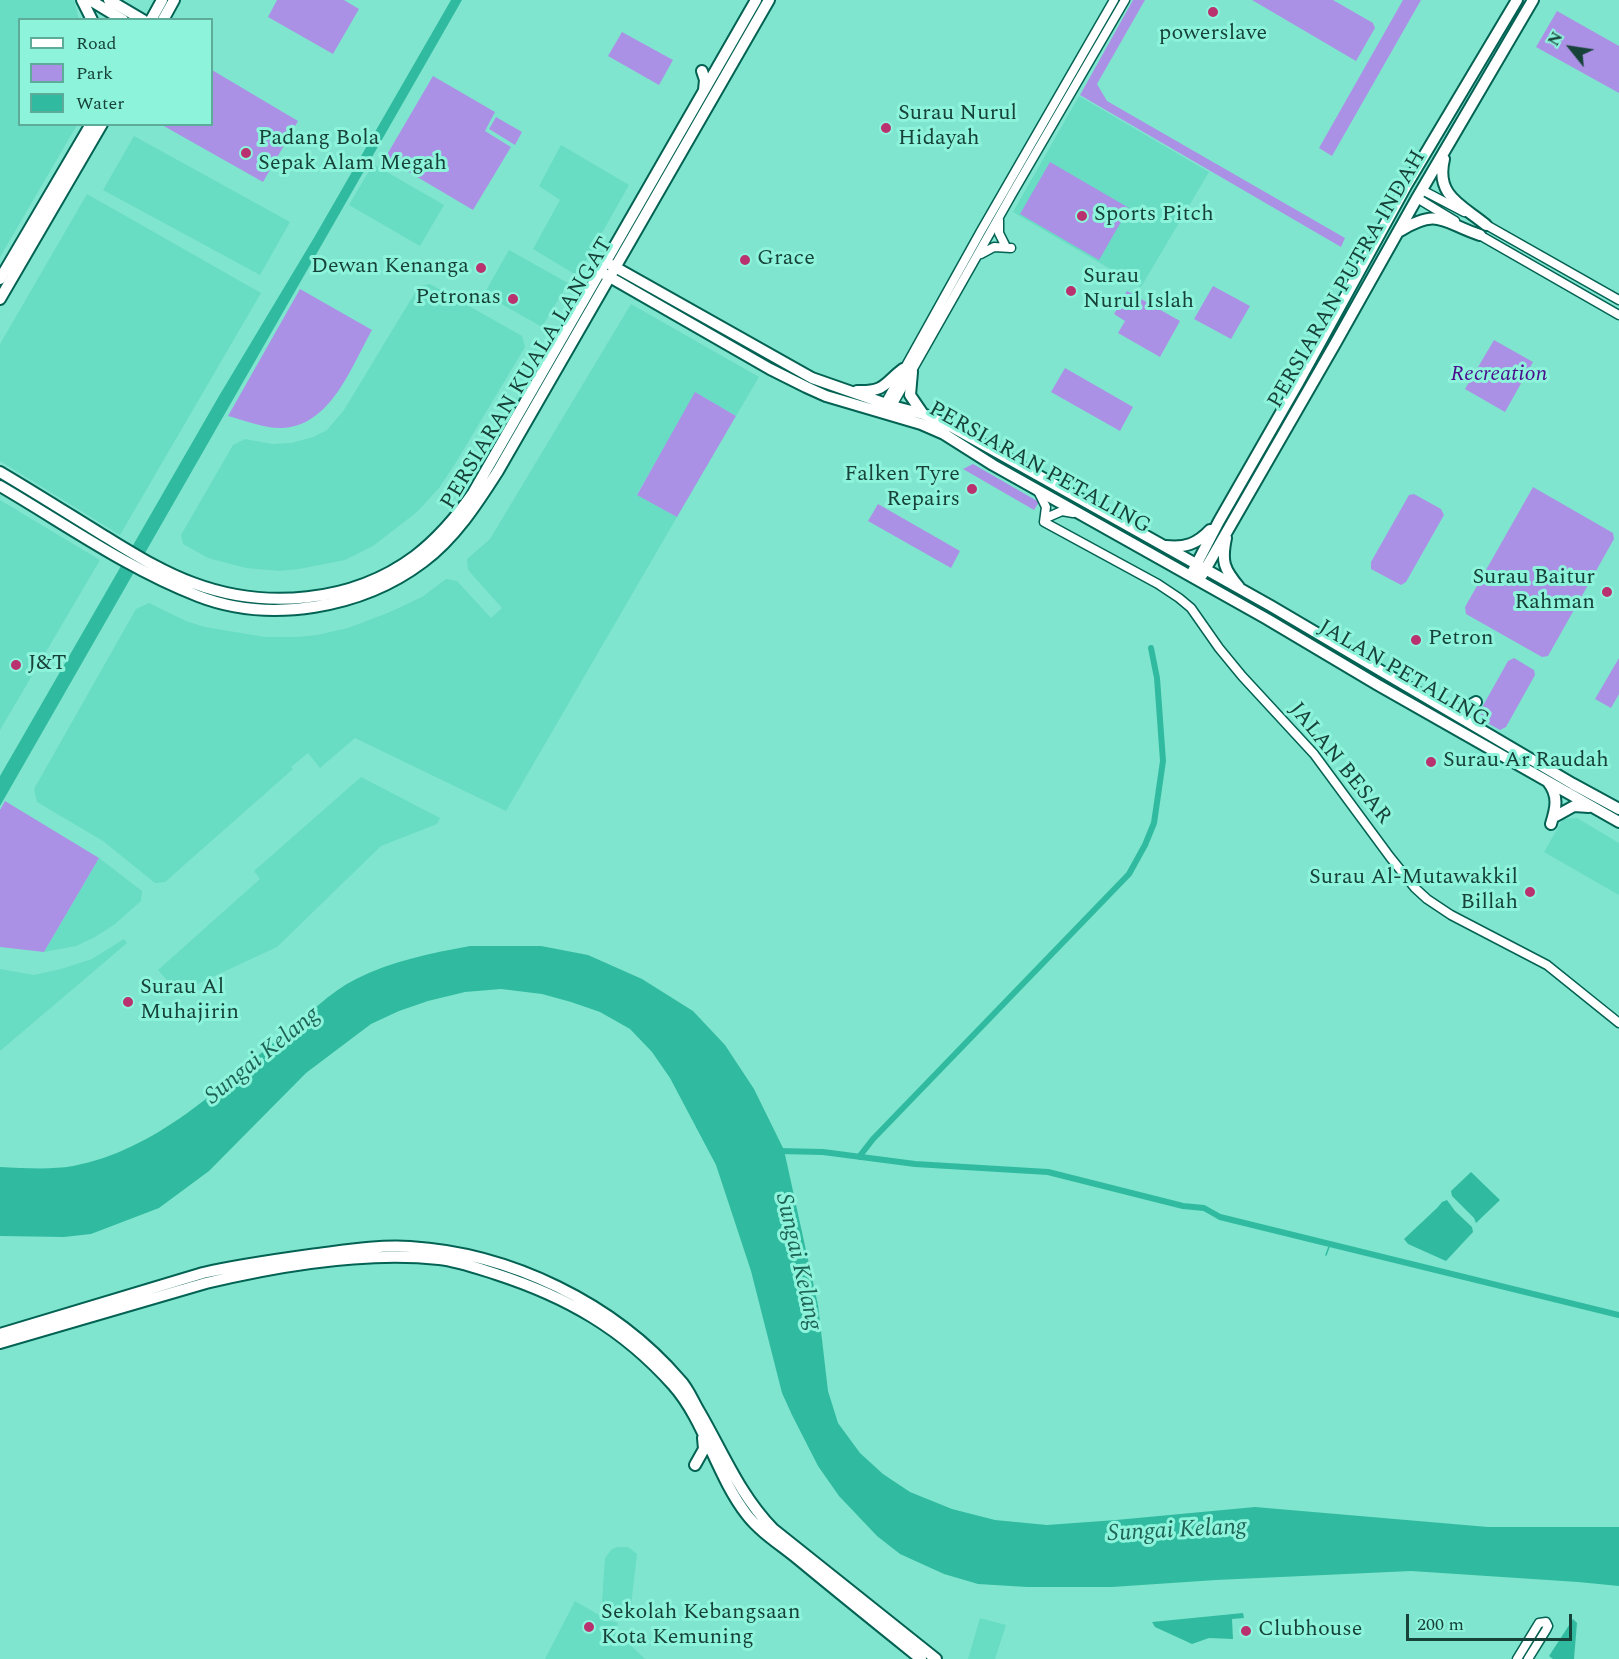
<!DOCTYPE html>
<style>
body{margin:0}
#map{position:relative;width:1619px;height:1659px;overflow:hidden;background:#80e5ce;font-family:Spectral,serif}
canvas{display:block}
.legend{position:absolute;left:18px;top:18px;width:195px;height:108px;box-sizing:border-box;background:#8df3db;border:2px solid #5dac9a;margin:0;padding:8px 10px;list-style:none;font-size:18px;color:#164239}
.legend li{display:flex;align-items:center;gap:12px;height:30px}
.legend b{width:30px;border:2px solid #5dac9a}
.north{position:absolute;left:1541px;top:18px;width:60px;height:60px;-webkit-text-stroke:4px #8df3db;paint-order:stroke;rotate:300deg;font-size:16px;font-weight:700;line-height:24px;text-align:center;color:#164239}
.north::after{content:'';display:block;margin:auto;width:21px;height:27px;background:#164239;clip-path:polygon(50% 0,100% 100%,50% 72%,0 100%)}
.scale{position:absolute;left:1406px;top:1614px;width:166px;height:27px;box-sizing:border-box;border:3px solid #164239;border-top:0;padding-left:8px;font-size:18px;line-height:21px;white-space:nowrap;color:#164239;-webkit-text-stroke:4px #8df3db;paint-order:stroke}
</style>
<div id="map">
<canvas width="1619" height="1659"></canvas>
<ul class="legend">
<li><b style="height:8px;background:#fff"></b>Road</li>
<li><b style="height:16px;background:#ab91e5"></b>Park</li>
<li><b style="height:16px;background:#30bba1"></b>Water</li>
</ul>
<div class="north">N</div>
<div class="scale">200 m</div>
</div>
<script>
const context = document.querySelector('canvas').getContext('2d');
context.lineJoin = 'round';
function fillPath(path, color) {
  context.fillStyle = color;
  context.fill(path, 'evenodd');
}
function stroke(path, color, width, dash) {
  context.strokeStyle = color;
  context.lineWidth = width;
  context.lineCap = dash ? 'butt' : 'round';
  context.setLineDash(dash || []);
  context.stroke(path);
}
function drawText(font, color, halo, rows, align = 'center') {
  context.font = font + ' Spectral,serif';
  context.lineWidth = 6;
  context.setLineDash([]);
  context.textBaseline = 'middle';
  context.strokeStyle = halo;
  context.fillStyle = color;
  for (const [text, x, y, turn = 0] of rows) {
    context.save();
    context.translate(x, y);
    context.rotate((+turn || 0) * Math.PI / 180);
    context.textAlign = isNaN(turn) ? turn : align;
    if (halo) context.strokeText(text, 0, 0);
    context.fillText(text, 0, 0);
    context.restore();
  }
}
fillPath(new Path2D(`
 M 0,0 L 74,0 L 79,19 L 20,20 L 20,124 L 77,125 L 0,257 Z
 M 1079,96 L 1209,172 L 1141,287 L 1013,212 Z
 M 134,136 L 290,222 L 260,275 L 103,190 Z
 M 561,145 L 629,185 L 585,263 L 576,275 L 533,249 L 560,200 L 539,186 Z
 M 373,164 L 444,205 L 420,246 L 349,205 Z
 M 87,194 L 261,293 L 120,535 L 0,461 L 0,344 Z
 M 509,250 L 568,283 L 542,327 L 484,294 Z
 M 430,284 L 522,336 L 525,347 L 455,464 L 439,488 L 417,512 L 373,546 L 345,560 L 299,569 L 279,571 L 246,568 L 208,558 L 183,544 L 181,535 L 233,445 L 245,439 L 272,444 L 291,443 L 313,437 L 327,430 L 344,410 L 419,286 Z
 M 631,304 L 759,377 L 736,416 L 696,393 L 637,494 L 677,517 L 506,811 L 355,738 L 320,768 L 308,753 L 291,767 L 293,769 L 165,882 L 155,883 L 103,841 L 37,802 L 34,789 L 136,609 L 149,603 L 186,621 L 205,627 L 265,637 L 296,637 L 317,635 L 348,628 L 390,612 L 422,597 L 446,579 L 457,581 L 491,618 L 502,608 L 468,570 L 467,559 L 490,539 Z
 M 0,500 L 100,560 L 0,730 Z
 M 361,777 L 440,818 L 437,824 L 381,846 L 277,947 L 178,993 L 158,970 L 260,879 L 254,871 Z
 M 1577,818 L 1619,843 L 1619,895 L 1544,852 L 1563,819 Z
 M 99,858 L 142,891 L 141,901 L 115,924 L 95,937 L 76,946 L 44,952 Z
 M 124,939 L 127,943 L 0,1051 L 0,969 L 34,975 L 61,969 L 92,959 Z
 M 618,1547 L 628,1547 L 637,1554 L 630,1614 L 609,1612 L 605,1610 L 602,1602 L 605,1558 L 612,1549 Z
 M 575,1601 L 604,1618 L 618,1623 L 616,1631 L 645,1659 L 545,1659 Z
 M 980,1618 L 1006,1625 L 995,1659 L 968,1659 Z`), '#69dcc4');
fillPath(new Path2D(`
 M 277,0 L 344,0 L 359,9 L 333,54 L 268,17 Z
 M 1133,0 L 1145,0 L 1097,84 L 1107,101 L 1345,238 L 1341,247 L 1080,95 Z
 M 1252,0 L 1333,0 L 1373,23 L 1375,28 L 1356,61 Z
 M 1403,0 L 1421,0 L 1332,156 L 1319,148 Z
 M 1557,11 L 1619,46 L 1619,93 L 1536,47 Z
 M 622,32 L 673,60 L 659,85 L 608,56 Z
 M 212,70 L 298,121 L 263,182 L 162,125 L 212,124 Z
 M 433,76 L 495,112 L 485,131 L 511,147 L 473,210 L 385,158 Z
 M 496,117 L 522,132 L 515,145 L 489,129 Z
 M 1050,162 L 1129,208 L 1099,260 L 1020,214 Z
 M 1213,286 L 1250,306 L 1231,339 L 1194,319 Z
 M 300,289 L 372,330 C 351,367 331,426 282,428 C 267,429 243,420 228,416 Z
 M 1127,291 L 1180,321 L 1160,357 L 1118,333 L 1125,321 L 1114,314 Z
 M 1494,340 L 1533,362 L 1505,412 L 1465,389 Z
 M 1065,368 L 1133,407 L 1120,431 L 1051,392 Z
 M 695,392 L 736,416 L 677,517 L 637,495 Z
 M 973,464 L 1039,502 L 1034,510 L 963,469 Z
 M 1533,487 L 1613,533 L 1614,539 L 1548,656 L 1542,657 L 1466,614 L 1465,607 Z
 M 1414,494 L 1441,509 L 1444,515 L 1406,582 L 1401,585 L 1371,569 L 1371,562 L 1409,495 Z
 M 878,504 L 960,551 L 951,568 L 868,521 Z
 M 1514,658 L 1534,670 L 1535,675 L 1506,727 L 1500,730 L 1482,720 L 1480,711 L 1508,661 Z
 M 1619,658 L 1619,694 L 1611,708 L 1595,699 Z
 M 5,801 L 99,858 L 44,952 L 0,947 L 0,810 Z`), '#ab91e5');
fillPath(new Path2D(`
 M 451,0 L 462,0 L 0,806 L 0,776 L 219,396 L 315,236 Z
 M 470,946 L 541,946 L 588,955 L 642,979 L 693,1011 L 725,1045 L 754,1089 L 784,1150 L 818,1305 L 828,1391 L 838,1423 L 860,1453 L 883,1474 L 910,1492 L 952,1509 L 995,1520 L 1047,1525 L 1116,1520 L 1255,1507 L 1488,1527 L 1619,1527 L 1619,1586 L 1578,1582 L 1411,1571 L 1216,1580 L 1112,1587 L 1027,1587 L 978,1584 L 944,1574 L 900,1554 L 877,1536 L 839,1496 L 818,1466 L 792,1415 L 782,1393 L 751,1271 L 716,1165 L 670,1078 L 652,1052 L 630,1029 L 600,1012 L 571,1002 L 542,994 L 501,989 L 465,992 L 428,1001 L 399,1011 L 371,1024 L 306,1073 L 209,1171 L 159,1208 L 91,1234 L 64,1237 L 0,1236 L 0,1167 C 24,1168 50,1170 73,1166 C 157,1150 220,1087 284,1034 C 307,1016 330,992 356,979 C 391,961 432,953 470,946 Z
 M 1471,1172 L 1500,1200 L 1476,1223 L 1474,1218 L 1452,1196 L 1451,1191 Z
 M 1447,1200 L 1455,1211 L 1472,1227 L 1473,1232 L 1446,1261 L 1408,1244 L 1404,1239 L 1437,1208 L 1442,1202 Z
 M 1243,1613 L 1244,1618 L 1232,1619 L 1233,1639 L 1209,1638 L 1192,1644 L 1155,1627 L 1152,1622 Z
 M 1573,1619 L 1577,1623 L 1574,1659 L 1553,1659 L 1549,1656 Z`), '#30bba1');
stroke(new Path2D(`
 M 1326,1255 L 1330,1244`), '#30bba1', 1.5);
stroke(new Path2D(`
 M 778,1151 L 823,1152 L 915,1164 L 1048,1172 L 1183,1206 L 1204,1208 L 1220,1217 L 1619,1315
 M 859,1157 L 873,1139 L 1129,874 L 1145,845 L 1154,823 L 1163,761 L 1157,678 L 1151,648`), '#30bba1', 6);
const minor = new Path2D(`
 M 1422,190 L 1464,212
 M 1417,198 L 1455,221
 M 999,220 L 999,233 L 1005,245
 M 1483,223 L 1619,300
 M 1476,233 L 1619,315
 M 981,254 L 994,247 L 1011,248
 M 882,409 L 981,231 L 1114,0
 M 889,411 L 1012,194 L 1125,0
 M 1039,493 L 1046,507 L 1044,522 L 1158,584 L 1179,598 L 1191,608 L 1219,648 L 1242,676 L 1314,754 L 1390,857 L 1415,888 L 1427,899 L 1451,915 L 1547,965 L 1619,1023
 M 1046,518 L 1062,511 L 1073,513
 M 1517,1659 L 1539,1623 L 1546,1622 L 1548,1626 L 1546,1630 L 1528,1659`);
const major = new Path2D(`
 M 82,0 L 92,20
 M 90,0 L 123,20
 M 109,0 L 143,20
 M 151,20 L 162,0
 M 163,20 L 174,0
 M 702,71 L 705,80 L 704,90
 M 1444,159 C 1435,196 1462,205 1486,225
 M 1400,231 C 1439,207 1443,223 1480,235
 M 606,262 L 812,378 L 892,406 L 923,414 L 952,427 L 1271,606 L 1573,784 L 1619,809
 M 601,272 L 770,369 L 806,387 L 826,396 L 921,424 L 944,434 L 993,465 L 1267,619 L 1378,685 L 1619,822
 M 0,279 L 91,124
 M 0,299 L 102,124
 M 912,372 L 910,395 L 923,414
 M 857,391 C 886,392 884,383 903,369
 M 0,472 C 34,492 67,513 101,534 C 131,552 160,571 193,583 C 265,610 352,603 415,556 C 437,539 457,516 473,493 L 756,0
 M 0,486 C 65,524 128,569 198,596 C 270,624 362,608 423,562 C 455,538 477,504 498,471 L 769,0
 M 1226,538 C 1221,562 1224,569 1239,587
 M 1166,546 C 1185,548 1197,544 1210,530
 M 1193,571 L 1219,521 L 1298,383 L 1406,186 L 1517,0
 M 1202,575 L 1335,344 L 1417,198 L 1533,0
 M 1447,709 L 1464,709 L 1476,702
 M 1548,782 C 1559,796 1556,808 1551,824
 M 1556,816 L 1574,806 L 1589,807
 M 0,1334 L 203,1273 C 238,1265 274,1260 310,1255 C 343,1251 376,1245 410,1247 C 510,1253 614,1303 680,1380 C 688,1388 693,1401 699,1411 C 723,1452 739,1494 773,1529 L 936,1659
 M 0,1343 L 206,1283 C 277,1266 366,1251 439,1259 C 458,1261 477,1268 496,1274 C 567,1297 623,1329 673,1385 C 705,1421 716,1475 747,1515 C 760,1532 781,1545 798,1559 C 839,1593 880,1626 921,1659
 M 695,1465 L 704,1449 L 703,1438`);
stroke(minor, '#036253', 11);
stroke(major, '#036253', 14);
stroke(minor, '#fff', 8);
stroke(major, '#fff', 10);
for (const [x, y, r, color] of [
 [1213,12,6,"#ba316f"],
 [886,128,6,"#ba316f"],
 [246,153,6,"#ba316f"],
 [1082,216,6,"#ba316f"],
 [745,260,6,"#ba316f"],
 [481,268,6,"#ba316f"],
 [1071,291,6,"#ba316f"],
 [513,299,6,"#ba316f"],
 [972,489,6,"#ba316f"],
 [1607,592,6,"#ba316f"],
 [1416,640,6,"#ba316f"],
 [16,665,6,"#ba316f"],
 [1431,762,6,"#ba316f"],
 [1530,892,6,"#ba316f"],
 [128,1002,6,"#ba316f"],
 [589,1627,6,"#ba316f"],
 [1246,1631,6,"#ba316f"]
]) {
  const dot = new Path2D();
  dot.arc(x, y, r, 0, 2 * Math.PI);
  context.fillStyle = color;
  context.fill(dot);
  stroke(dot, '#8df3db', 2);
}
drawText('22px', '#164239', '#8df3db', [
 ["powerslave",1213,35,"center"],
 ["Surau Nurul",898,115],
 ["Hidayah",898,140],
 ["Padang Bola",258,140],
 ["Sepak Alam Megah",258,165],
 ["Sports Pitch",1094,216],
 ["Grace",757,260],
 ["Dewan Kenanga",469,268,"right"],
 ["Surau",1083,278],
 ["Nurul Islah",1083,303],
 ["Petronas",501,299,"right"],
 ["Falken Tyre",960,476,"right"],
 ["Repairs",960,501,"right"],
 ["Surau Baitur",1595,579,"right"],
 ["Rahman",1595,604,"right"],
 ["Petron",1428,640],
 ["J&T",28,665],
 ["Surau Ar Raudah",1443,762],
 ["Surau Al-Mutawakkil",1518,879,"right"],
 ["Billah",1518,904,"right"],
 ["Surau Al",140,989],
 ["Muhajirin",140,1014],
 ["Sekolah Kebangsaan",601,1614],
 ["Kota Kemuning",601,1639],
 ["Clubhouse",1258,1631]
], 'left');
drawText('22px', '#164239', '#8df3db', [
 ["PERSIARAN PUTRA INDAH",1348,280,-60],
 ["PERSIARAN KUALA LANGAT",528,374,-59],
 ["PERSIARAN PETALING",1039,469,29],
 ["JALAN PETALING",1403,675,30],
 ["JALAN BESAR",1339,764,51]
]);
drawText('italic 22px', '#4a0c8b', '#8df3db', [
 ["Recreation",1499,376]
]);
drawText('italic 24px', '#1e6456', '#8df3db', [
 ["Sungai Kelang",263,1057,-39],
 ["Sungai Kelang",797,1262,77],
 ["Sungai Kelang",1177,1532,-3]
]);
</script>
